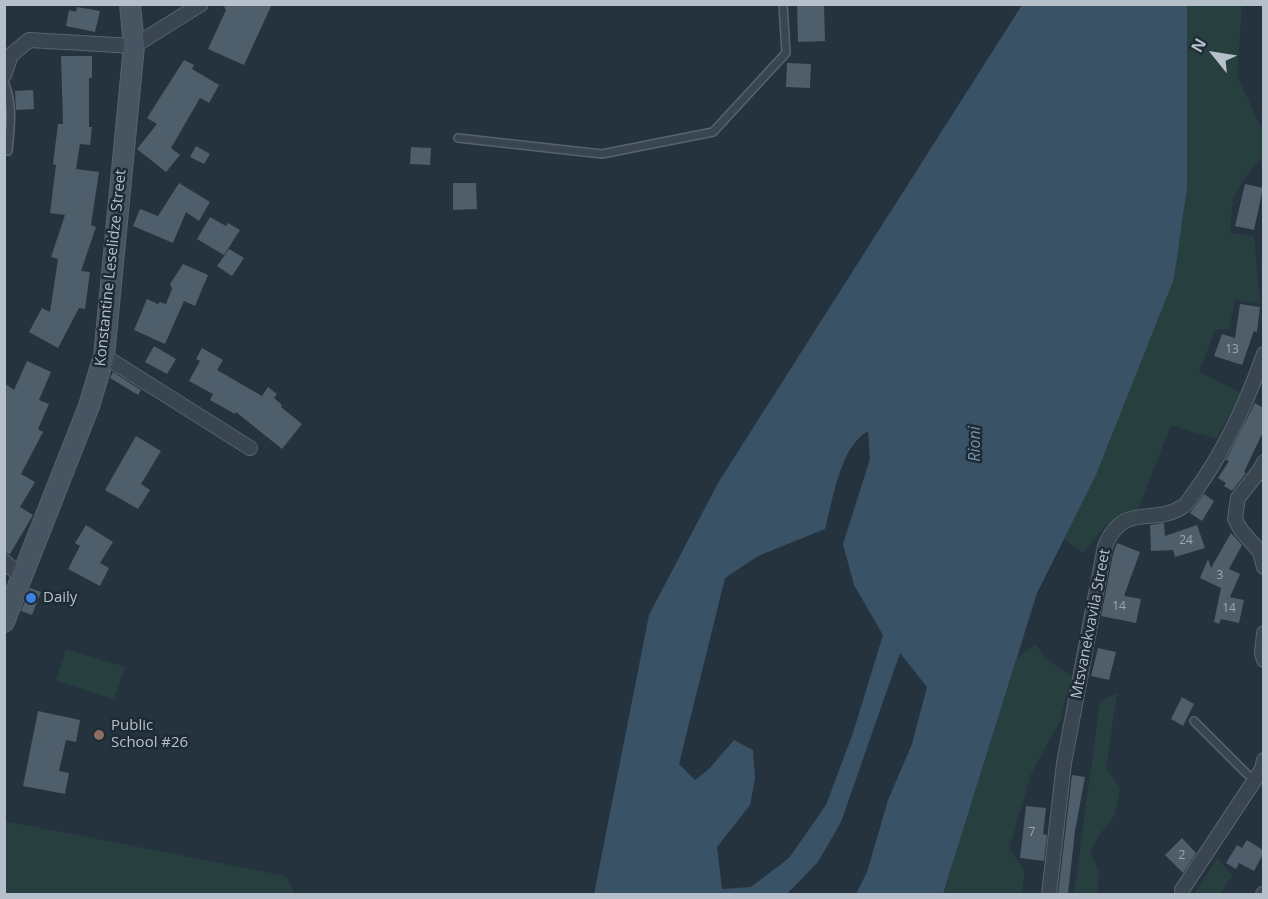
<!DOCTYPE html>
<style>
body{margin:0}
#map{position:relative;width:1268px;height:899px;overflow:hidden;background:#25333f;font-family:"Open Sans",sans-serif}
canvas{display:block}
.frame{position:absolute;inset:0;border:6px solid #b5c0ca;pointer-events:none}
.north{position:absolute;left:1184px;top:24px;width:60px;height:60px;-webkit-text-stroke:4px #1e2a34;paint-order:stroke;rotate:300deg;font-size:16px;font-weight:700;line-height:24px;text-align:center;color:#b5c0ca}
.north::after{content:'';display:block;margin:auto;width:21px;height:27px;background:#b5c0ca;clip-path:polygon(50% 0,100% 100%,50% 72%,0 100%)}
</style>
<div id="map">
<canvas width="1268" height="899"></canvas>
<div class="frame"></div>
<div class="north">N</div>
</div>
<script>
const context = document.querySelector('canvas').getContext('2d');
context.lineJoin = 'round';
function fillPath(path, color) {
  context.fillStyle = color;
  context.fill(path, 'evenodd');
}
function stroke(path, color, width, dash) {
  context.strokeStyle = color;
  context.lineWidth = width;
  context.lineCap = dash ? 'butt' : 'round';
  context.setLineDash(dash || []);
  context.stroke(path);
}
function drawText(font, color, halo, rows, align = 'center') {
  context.font = font + ' "Open Sans",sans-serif';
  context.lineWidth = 5;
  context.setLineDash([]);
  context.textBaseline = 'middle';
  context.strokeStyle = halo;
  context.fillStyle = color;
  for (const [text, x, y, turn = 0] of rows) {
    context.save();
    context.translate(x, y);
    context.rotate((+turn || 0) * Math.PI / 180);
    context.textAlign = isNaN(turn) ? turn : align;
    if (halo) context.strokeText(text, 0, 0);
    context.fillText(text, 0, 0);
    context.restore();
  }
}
fillPath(new Path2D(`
 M 1187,5 L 1242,5 L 1237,76 L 1263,132 L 1263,146 L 1262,157 L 1244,179 L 1233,198 L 1230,233 L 1254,236 L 1260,303 L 1235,300 L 1229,329 L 1215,330 L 1199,372 L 1241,393 L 1216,439 L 1171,425 L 1138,509 L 1106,525 L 1083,553 L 1064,539 L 1096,475 L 1174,279 L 1187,188 Z
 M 1036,644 L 1045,659 L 1072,676 L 1060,721 L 1031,774 L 1009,848 L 1025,872 L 1021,894 L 943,894 L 1017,658 Z
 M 66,649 L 125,667 L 114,699 L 56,681 Z
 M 1117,693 L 1106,768 L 1120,788 L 1115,815 L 1100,834 L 1090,852 L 1099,873 L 1097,894 L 1074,894 L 1100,701 Z
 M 5,821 L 286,876 L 295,894 L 5,894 Z
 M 1217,858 L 1232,875 L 1221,894 L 1194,894 Z`), '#27403f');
fillPath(new Path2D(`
 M 1022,5 L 1187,5 L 1187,188 L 1174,279 L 1096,475 L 1037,593 L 943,894 L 856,894 L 867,872 L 888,800 L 912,744 L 927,687 L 900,653 L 841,822 L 818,862 L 787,894 L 594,894 L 649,615 L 718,483 ZM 868,431 L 870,459 L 843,544 L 854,585 L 883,635 L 853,733 L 826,805 L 789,858 L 751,887 L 722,889 L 717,847 L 750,805 L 755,779 L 753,750 L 734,740 L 709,769 L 695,780 L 679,764 L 725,578 L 758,556 L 825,529 C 833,499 840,447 868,431 Z`), '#395266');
fillPath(new Path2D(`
 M 223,4 L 272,4 L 244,65 L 208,49 L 226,10 Z
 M 797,4 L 824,4 L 825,41 L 798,42 Z
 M 77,7 L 100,11 L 95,32 L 66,26 L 69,10 L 76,12 Z
 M 61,56 L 92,56 L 92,78 L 89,78 L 89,127 L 92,127 L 90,145 L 80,144 L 76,169 L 99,172 L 91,225 L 96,227 L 81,271 L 90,272 L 85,309 L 79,308 L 58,348 L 29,332 L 42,308 L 50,312 L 58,259 L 51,257 L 65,215 L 50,213 L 56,165 L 53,164 L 58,124 L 63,124 Z
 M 184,60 L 194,65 L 192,69 L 219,85 L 209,103 L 200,98 L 171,148 L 180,155 L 166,172 L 137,149 L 157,124 L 147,118 Z
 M 787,63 L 811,64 L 810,88 L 786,87 Z
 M 33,90 L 34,109 L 16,110 L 15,91 Z
 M 196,146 L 210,154 L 204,164 L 190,157 Z
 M 411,147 L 431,148 L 430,165 L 410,164 Z
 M 179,183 L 210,202 L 199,221 L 186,212 L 173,243 L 133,226 L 140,209 L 158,216 Z
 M 453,183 L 476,183 L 477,209 L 453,210 Z
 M 1245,184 L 1263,188 L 1254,230 L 1235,226 Z
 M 210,217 L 226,226 L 228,223 L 240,230 L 224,255 L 197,239 Z
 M 229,249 L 244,258 L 232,276 L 217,266 Z
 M 183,264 L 208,275 L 195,306 L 184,301 L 165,344 L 134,330 L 147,299 L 158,304 L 160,302 L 166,304 L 172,289 L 170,284 Z
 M 1240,304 L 1260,307 L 1257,332 L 1254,331 L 1242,365 L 1214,356 L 1222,334 L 1235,338 Z
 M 154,346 L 176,359 L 167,374 L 145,362 Z
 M 202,348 L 223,360 L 217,370 L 262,396 L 268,387 L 277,394 L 274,398 L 282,405 L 281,407 L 302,424 L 282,449 L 236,412 L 235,414 L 210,400 L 213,394 L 189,381 L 200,361 L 196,359 Z
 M 27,361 L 51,372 L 39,400 L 49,404 L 38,429 L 43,432 L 21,474 L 35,482 L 20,507 L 33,515 L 10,554 L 4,552 L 4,383 L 14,390 Z
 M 113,372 L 141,390 L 138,395 L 110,378 Z
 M 1255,403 L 1263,408 L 1263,432 L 1244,472 L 1246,473 L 1232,491 L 1224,486 L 1226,483 L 1218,478 L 1229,461 L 1226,460 Z
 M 136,436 L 161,451 L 141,484 L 150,490 L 138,509 L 105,490 Z
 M 1204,494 L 1214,501 L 1202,521 L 1190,513 Z
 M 1164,523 L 1165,536 L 1197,525 L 1205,548 L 1175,557 L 1173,550 L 1151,551 L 1150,525 Z
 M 86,525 L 113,542 L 100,563 L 109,568 L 100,586 L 68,569 L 80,546 L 75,543 Z
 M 1231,533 L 1242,545 L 1229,569 L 1240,574 L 1230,597 L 1244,600 L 1239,623 L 1221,619 L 1219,624 L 1214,622 L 1221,588 L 1200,578 L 1208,559 L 1211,568 Z
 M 1117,543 L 1140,552 L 1124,596 L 1141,599 L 1136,623 L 1101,616 L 1113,554 Z
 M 30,588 L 41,592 L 32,615 L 21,611 Z
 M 1098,648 L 1116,652 L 1109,680 L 1091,676 Z
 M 1182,697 L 1194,704 L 1183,726 L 1171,719 Z
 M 38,711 L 80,720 L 76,742 L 66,740 L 59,771 L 69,773 L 65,794 L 23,786 Z
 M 1072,775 L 1085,777 L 1075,831 L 1068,894 L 1058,894 Z
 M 1026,806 L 1046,808 L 1043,834 L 1047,835 L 1044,861 L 1020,858 Z
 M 1182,838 L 1196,853 L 1183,873 L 1165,855 Z
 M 1247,840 L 1263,850 L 1263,854 L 1254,871 L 1239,863 L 1236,869 L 1226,863 L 1237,845 L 1242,848 Z`), '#4e5e6a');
const service = new Path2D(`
 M 4,82 C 14,104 10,128 8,151
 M 458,138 L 602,154 L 713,132 L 786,53 L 783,4
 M 1194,721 L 1247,774 L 1255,780`);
const minor = new Path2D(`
 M 4,75 L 11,55 L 29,40 L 134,46 L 201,4
 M 104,356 L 250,448
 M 1264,462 L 1260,470 L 1238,498 L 1235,519 L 1241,530 L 1260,552 L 1264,567
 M 4,561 L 21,577
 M 1264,633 L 1262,653 L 1264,660
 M 1182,890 L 1262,769 L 1264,760
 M 1049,894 L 1064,763 L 1105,546 C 1124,501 1153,526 1182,507 C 1187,505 1190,498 1194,493 C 1224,452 1247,402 1264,354
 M 1263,894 L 1264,894`);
const secondary = new Path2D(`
 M 4,622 L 89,406 L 104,356 L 134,46 L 130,4`);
stroke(service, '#57636d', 10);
stroke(minor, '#57636d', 16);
stroke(secondary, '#57636d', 22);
stroke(service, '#39454f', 7);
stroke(minor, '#39454f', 14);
stroke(secondary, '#475562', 20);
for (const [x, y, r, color] of [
 [31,598,6,"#3f7fe0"],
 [99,735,6,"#8d6e63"]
]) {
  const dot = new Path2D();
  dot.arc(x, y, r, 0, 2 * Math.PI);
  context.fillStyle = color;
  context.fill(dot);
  stroke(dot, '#1e2a34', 2);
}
drawText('12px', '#9ba8b2', null, [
 ["13",1232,350],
 ["24",1186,541],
 ["3",1220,576],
 ["14",1119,607],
 ["14",1229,609],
 ["7",1032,833],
 ["2",1182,856]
]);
drawText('15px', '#b5c0ca', '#1e2a34', [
 ["Konstantine Leselidze Street",111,268,-84],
 ["Mtsvanekvavila Street",1091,624,-79]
]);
drawText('15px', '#b5c0ca', '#1e2a34', [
 ["Daily",43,598],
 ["Public",111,726],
 ["School #26",111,743]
], 'left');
drawText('italic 16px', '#7595ac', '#1e2a34', [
 ["Rioni",975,444,-90]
]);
</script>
